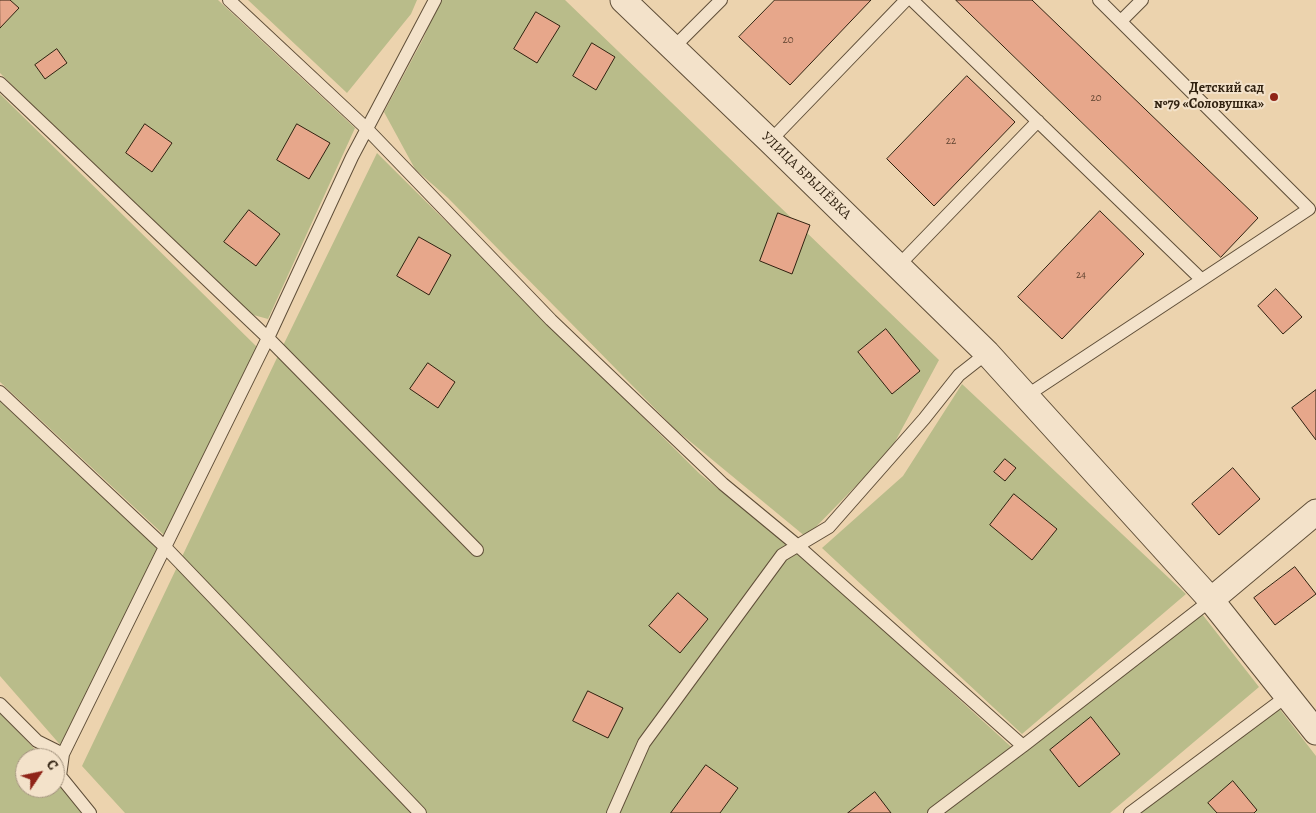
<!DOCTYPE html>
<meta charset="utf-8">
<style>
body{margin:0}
#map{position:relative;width:1316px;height:813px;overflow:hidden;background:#ecd3ae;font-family:Alegreya,serif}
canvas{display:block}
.north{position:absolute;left:15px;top:748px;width:50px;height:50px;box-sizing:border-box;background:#f3e2ca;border:1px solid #a59580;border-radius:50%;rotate:56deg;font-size:14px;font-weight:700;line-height:20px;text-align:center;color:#302110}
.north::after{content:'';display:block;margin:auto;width:18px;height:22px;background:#8f2418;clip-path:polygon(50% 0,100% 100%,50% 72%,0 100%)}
</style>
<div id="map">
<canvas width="1316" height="813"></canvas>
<div class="north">С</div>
</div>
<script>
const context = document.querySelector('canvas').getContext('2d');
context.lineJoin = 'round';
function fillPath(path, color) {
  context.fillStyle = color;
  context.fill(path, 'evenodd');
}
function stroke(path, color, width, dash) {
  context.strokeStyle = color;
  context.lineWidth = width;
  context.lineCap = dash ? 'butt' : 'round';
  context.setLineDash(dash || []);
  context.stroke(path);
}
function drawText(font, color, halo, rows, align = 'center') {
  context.font = font + ' Alegreya,serif';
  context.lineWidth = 4;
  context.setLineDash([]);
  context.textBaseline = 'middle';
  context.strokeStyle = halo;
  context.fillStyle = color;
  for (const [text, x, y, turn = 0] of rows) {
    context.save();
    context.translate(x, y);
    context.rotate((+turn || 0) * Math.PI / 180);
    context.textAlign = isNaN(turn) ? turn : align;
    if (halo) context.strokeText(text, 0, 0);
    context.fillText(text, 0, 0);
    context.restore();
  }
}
fillPath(new Path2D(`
 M 0,0 L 218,0 L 355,128 L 268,319 L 239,311 L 0,73 Z
 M 248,0 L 417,0 L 411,14 L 347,93 Z
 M 440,0 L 565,0 L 939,360 L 890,451 L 806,537 L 675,429 L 448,198 L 415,169 L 384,112 L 423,39 Z
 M 0,94 L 257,347 L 164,535 L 0,382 Z
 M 377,153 L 700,474 L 811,564 L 1019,754 L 1202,614 L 1259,687 L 1110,813 L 125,813 L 82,766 L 275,362 Z
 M 962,384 L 1186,594 L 1022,734 L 822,548 L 903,476 Z
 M 0,395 L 159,548 L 63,748 L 0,676 Z
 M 1275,703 L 1316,756 L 1316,813 L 1141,813 Z
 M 0,712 L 43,758 L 25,758 L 25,788 L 55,788 L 55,772 L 93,813 L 0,813 Z`), '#b9bc8a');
const building = new Path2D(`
 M 0,0 L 10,0 L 19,8 L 0,28 Z
 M 775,0 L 871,0 L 790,85 L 739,37 Z
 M 956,0 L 1032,0 L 1258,218 L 1221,257 Z
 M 536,12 L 560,26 L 537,63 L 514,49 Z
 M 592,43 L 615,57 L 596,90 L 573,76 Z
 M 57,49 L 67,63 L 45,79 L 35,65 Z
 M 967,76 L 1015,122 L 934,206 L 887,159 Z
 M 145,124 L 172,143 L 152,172 L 126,153 Z
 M 297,124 L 330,143 L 309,179 L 277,160 Z
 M 249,210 L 280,234 L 256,266 L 224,242 Z
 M 1100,211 L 1144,254 L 1062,339 L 1018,297 Z
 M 778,213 L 810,225 L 792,274 L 760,261 Z
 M 419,237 L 451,255 L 429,295 L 397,276 Z
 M 1276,289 L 1302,317 L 1283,334 L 1258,306 Z
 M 886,329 L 920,371 L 892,394 L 858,352 Z
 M 428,363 L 455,382 L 438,408 L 410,389 Z
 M 1316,390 L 1316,440 L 1292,408 Z
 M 1005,459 L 1016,468 L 1005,481 L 994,472 Z
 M 1233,468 L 1260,499 L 1219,535 L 1192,504 Z
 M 1014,494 L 1057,529 L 1032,560 L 990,525 Z
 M 1295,567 L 1316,594 L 1275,625 L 1254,598 Z
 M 678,593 L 708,619 L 680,653 L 649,626 Z
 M 588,691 L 623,708 L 608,738 L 573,721 Z
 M 1091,717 L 1120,754 L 1079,787 L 1050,750 Z
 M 706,765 L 738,788 L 720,813 L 671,813 Z
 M 1233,781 L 1257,810 L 1254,813 L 1217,813 L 1208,803 Z
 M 875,792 L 891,813 L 848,813 Z`);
fillPath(building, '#e7a78b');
stroke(building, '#302110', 1);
const service = new Path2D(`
 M 229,0 L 367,129 L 551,320 L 723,484 L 798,546 L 1023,746 L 1211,600
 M 912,0 L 1201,279
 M 1121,21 L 1142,0
 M 673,48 L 721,0
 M 0,83 L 268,338 L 477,550
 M 770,141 L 906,0
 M 898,266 L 1038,121
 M 0,392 L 165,547 L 420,813
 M 1026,396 L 1309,209 L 1099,0
 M 0,704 L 37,741 L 63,754
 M 90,813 L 60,776 L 63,754 L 268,338 L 352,157 L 435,0
 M 613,813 L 644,743 L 782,555 L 829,527 L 924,419 L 959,375 L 987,353
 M 934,813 L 1023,746
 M 1130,813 L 1287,696`);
const minor = new Path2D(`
 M 623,0 L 770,141 L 987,353 L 1211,600 L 1316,732
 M 1211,600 L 1316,512`);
stroke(service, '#5f4e38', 14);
stroke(minor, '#5f4e38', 27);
stroke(service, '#f3e2ca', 12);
stroke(minor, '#f3e2ca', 25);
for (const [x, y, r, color] of [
 [1274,97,5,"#8f2418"]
]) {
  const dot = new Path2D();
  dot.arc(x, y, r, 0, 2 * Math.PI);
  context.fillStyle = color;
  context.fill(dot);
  stroke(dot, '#f3e2ca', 2);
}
drawText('11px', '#5e422f', null, [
 ["20",788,40],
 ["20",1096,98],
 ["22",951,141],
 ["24",1081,275]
]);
drawText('bold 14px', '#302110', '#f3e2ca', [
 ["Детский сад",1264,89],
 ["№79 «Соловушка»",1264,105]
], 'right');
drawText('14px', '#302110', '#f3e2ca', [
 ["УЛИЦА БРЫЛЁВКА",806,176,44]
]);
</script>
